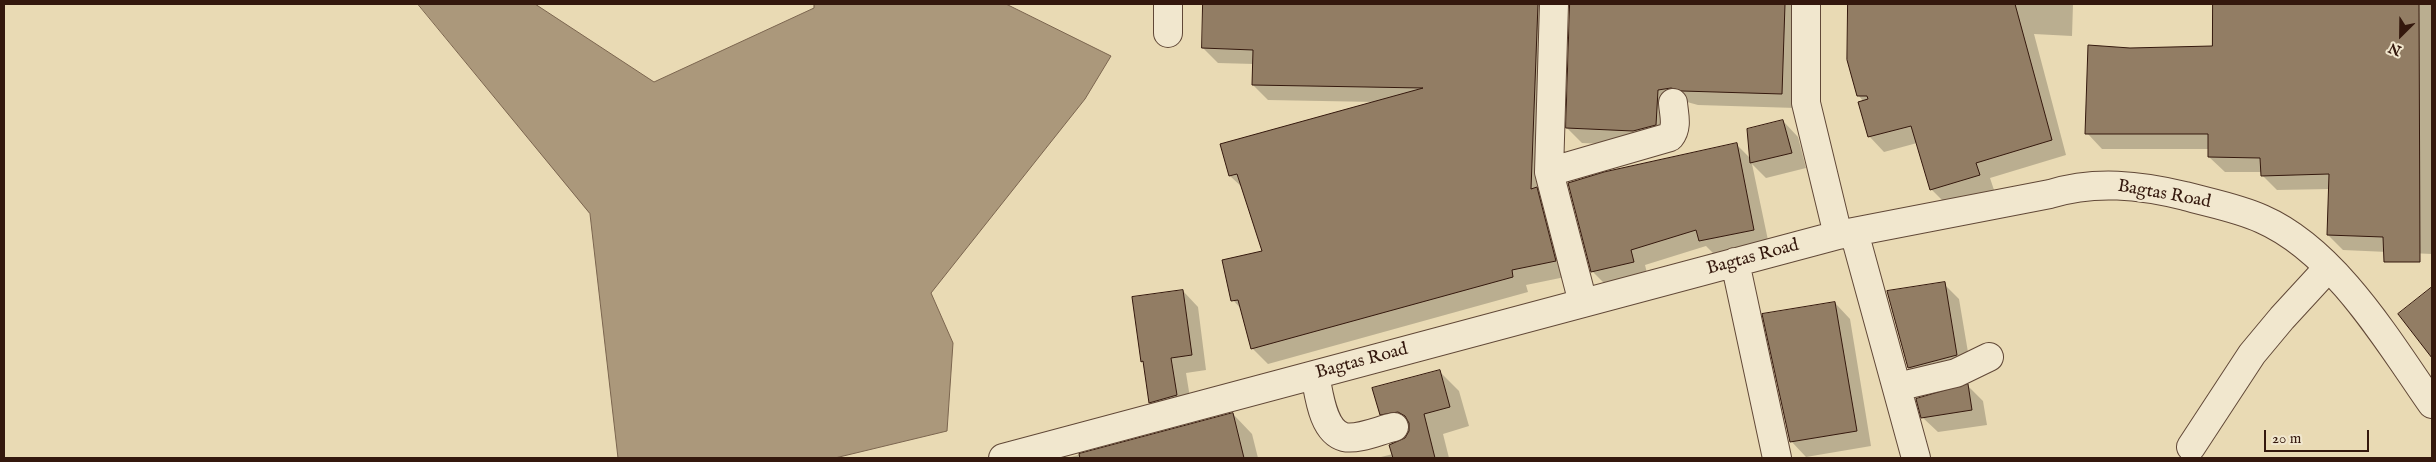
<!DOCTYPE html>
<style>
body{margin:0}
#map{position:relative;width:2436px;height:462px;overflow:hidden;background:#e9dab4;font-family:"IM FELL English",serif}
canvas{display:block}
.frame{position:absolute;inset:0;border:5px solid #34180d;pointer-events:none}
.north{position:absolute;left:2376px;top:10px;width:50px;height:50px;-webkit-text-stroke:4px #f1e7ce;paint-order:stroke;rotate:203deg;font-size:14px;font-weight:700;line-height:20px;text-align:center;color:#34180d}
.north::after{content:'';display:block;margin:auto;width:18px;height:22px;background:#34180d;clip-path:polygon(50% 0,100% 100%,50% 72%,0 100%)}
.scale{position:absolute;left:2264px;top:430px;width:105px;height:22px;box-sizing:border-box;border:2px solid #34180d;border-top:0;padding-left:6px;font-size:15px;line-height:18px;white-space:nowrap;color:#34180d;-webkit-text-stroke:4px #f1e7ce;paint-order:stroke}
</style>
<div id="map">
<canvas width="2436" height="462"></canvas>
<div class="frame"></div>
<div class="north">N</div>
<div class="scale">20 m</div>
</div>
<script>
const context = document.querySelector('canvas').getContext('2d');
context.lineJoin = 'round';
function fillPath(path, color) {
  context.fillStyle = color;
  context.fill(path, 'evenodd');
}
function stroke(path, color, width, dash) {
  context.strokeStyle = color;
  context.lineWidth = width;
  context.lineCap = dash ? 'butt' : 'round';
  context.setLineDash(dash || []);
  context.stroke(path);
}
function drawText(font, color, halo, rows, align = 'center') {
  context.font = font + ' "IM FELL English",serif';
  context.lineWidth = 4.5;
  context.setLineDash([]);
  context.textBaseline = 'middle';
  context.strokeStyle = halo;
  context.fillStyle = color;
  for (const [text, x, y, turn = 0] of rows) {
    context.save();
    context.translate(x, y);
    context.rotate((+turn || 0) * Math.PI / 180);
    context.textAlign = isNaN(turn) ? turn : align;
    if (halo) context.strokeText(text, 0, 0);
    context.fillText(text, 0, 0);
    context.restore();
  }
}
const water = new Path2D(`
 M 418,4 L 535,4 L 654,82 L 814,8 L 814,4 L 1006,4 L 1111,56 L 1085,99 L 931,293 L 953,343 L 947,431 L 835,458 L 618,458 L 590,214 Z`);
fillPath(water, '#ab987b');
stroke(water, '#7b654f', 1);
fillPath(new Path2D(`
 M 1204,4 L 1568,4 L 1562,5 L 1553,19 L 1570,276 L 1526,285 L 1528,292 L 1268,364 L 1253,349 L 1242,310 L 1233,300 L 1264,252 L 1243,188 L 1230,176 L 1376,102 L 1268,100 L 1253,85 L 1254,64 L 1218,63 L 1203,48 Z
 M 1571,4 L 1797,4 L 1796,108 L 1698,105 L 1687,102 L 1672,105 L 1671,140 L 1649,146 L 1582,143 L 1567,128 Z
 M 1849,4 L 2073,4 L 2072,36 L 2034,34 L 2066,155 L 1990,178 L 1994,190 L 1947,205 L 1931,189 L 1917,143 L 1884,152 L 1869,136 L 1864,102 L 1858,95 L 1848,60 Z
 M 2214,4 L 2432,4 L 2432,254 L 2343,250 L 2328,235 L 2329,189 L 2277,190 L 2262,175 L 2262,172 L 2225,172 L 2209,157 L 2209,149 L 2102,149 L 2087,133 L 2130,49 L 2213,47 Z
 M 1783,121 L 1798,137 L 1806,168 L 1766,178 L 1752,164 L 1769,245 L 1715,255 L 1706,246 L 1645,265 L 1648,277 L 1607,286 L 1592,271 L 1736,144 L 1751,159 Z
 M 1944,284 L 1959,299 L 1971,370 L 1924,383 L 1909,368 Z
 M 2432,289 L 2432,356 L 2400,314 Z
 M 1183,291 L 1198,307 L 1206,370 L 1186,373 L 1192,410 L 1166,417 L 1151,402 L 1144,364 L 1142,361 Z
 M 1835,303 L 1850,319 L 1871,446 L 1806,457 L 1791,441 Z
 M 1439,371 L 1459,391 L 1469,426 L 1443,434 L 1449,458 L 1377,458 L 1393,454 L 1410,432 L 1401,434 L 1381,414 Z
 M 1968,386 L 1983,401 L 1987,425 L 1938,432 L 1922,417 Z
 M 1233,414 L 1252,434 L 1258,458 L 1067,458 Z`), '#0003');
const building = new Path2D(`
 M 1203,4 L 1538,4 L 1531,189 L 1537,187 L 1556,261 L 1512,270 L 1513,277 L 1251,349 L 1238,300 L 1231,301 L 1222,260 L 1262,251 L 1237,174 L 1229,176 L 1220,144 L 1423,88 L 1252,85 L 1253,50 L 1202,48 Z
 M 1570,4 L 1785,4 L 1782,94 L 1682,91 L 1671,88 L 1658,90 L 1656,125 L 1633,131 L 1566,128 Z
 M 1848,4 L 2015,4 L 2052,140 L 1976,163 L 1980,175 L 1930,190 L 1911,126 L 1868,137 L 1858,102 L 1868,99 L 1867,96 L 1857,96 L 1847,60 Z
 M 2213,4 L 2419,4 L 2420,262 L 2384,262 L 2383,237 L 2327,235 L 2329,174 L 2261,176 L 2260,158 L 2208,157 L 2208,134 L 2085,134 L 2088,45 L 2130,48 L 2212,46 Z
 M 1783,120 L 1792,153 L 1750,163 L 1747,129 Z
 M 1737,143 L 1754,230 L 1699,241 L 1696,230 L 1631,250 L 1634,262 L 1591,272 L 1568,183 L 1604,172 Z
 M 1945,282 L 1957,355 L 1908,368 L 1887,291 Z
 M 2432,287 L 2432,358 L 2398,314 Z
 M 1183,290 L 1192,355 L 1171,358 L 1177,395 L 1149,403 L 1143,361 L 1141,362 L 1132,297 Z
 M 1835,302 L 1857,431 L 1790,442 L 1762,314 Z
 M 1440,370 L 1450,407 L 1424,414 L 1435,458 L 1393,458 L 1389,445 L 1405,438 L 1409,431 L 1409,423 L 1405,416 L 1398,412 L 1380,415 L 1372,388 Z
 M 1968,384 L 1972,410 L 1921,418 L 1916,399 Z
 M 1233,413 L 1244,458 L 1080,458 L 1079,454 Z`);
fillPath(building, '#927d64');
stroke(building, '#34180d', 1);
const minor = new Path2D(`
 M 1554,4 L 1549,172 L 1583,303
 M 1806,4 L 1806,103 L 1838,235
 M 1168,33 L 1168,4
 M 1549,172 L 1670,137 C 1678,127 1674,115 1673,103
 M 1854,232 L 1916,458
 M 1735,262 L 1777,458
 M 1315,375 C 1319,393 1322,431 1344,437 C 1358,440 1380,430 1394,427
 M 1897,387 L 1956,373 L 1989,357
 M 2191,447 L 2252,354 L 2282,318 L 2328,268
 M 1003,458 L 1838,235 L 2050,194 C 2095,180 2140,185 2185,196 C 2210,203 2238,208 2262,219 C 2335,251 2388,341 2432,404`);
stroke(minor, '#614837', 30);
stroke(minor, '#f1e7ce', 28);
drawText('18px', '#34180d', '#f1e7ce', [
 ["Bagtas Road",2164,195,10],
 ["Bagtas Road",1753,258,-15],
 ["Bagtas Road",1362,362,-15]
]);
</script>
